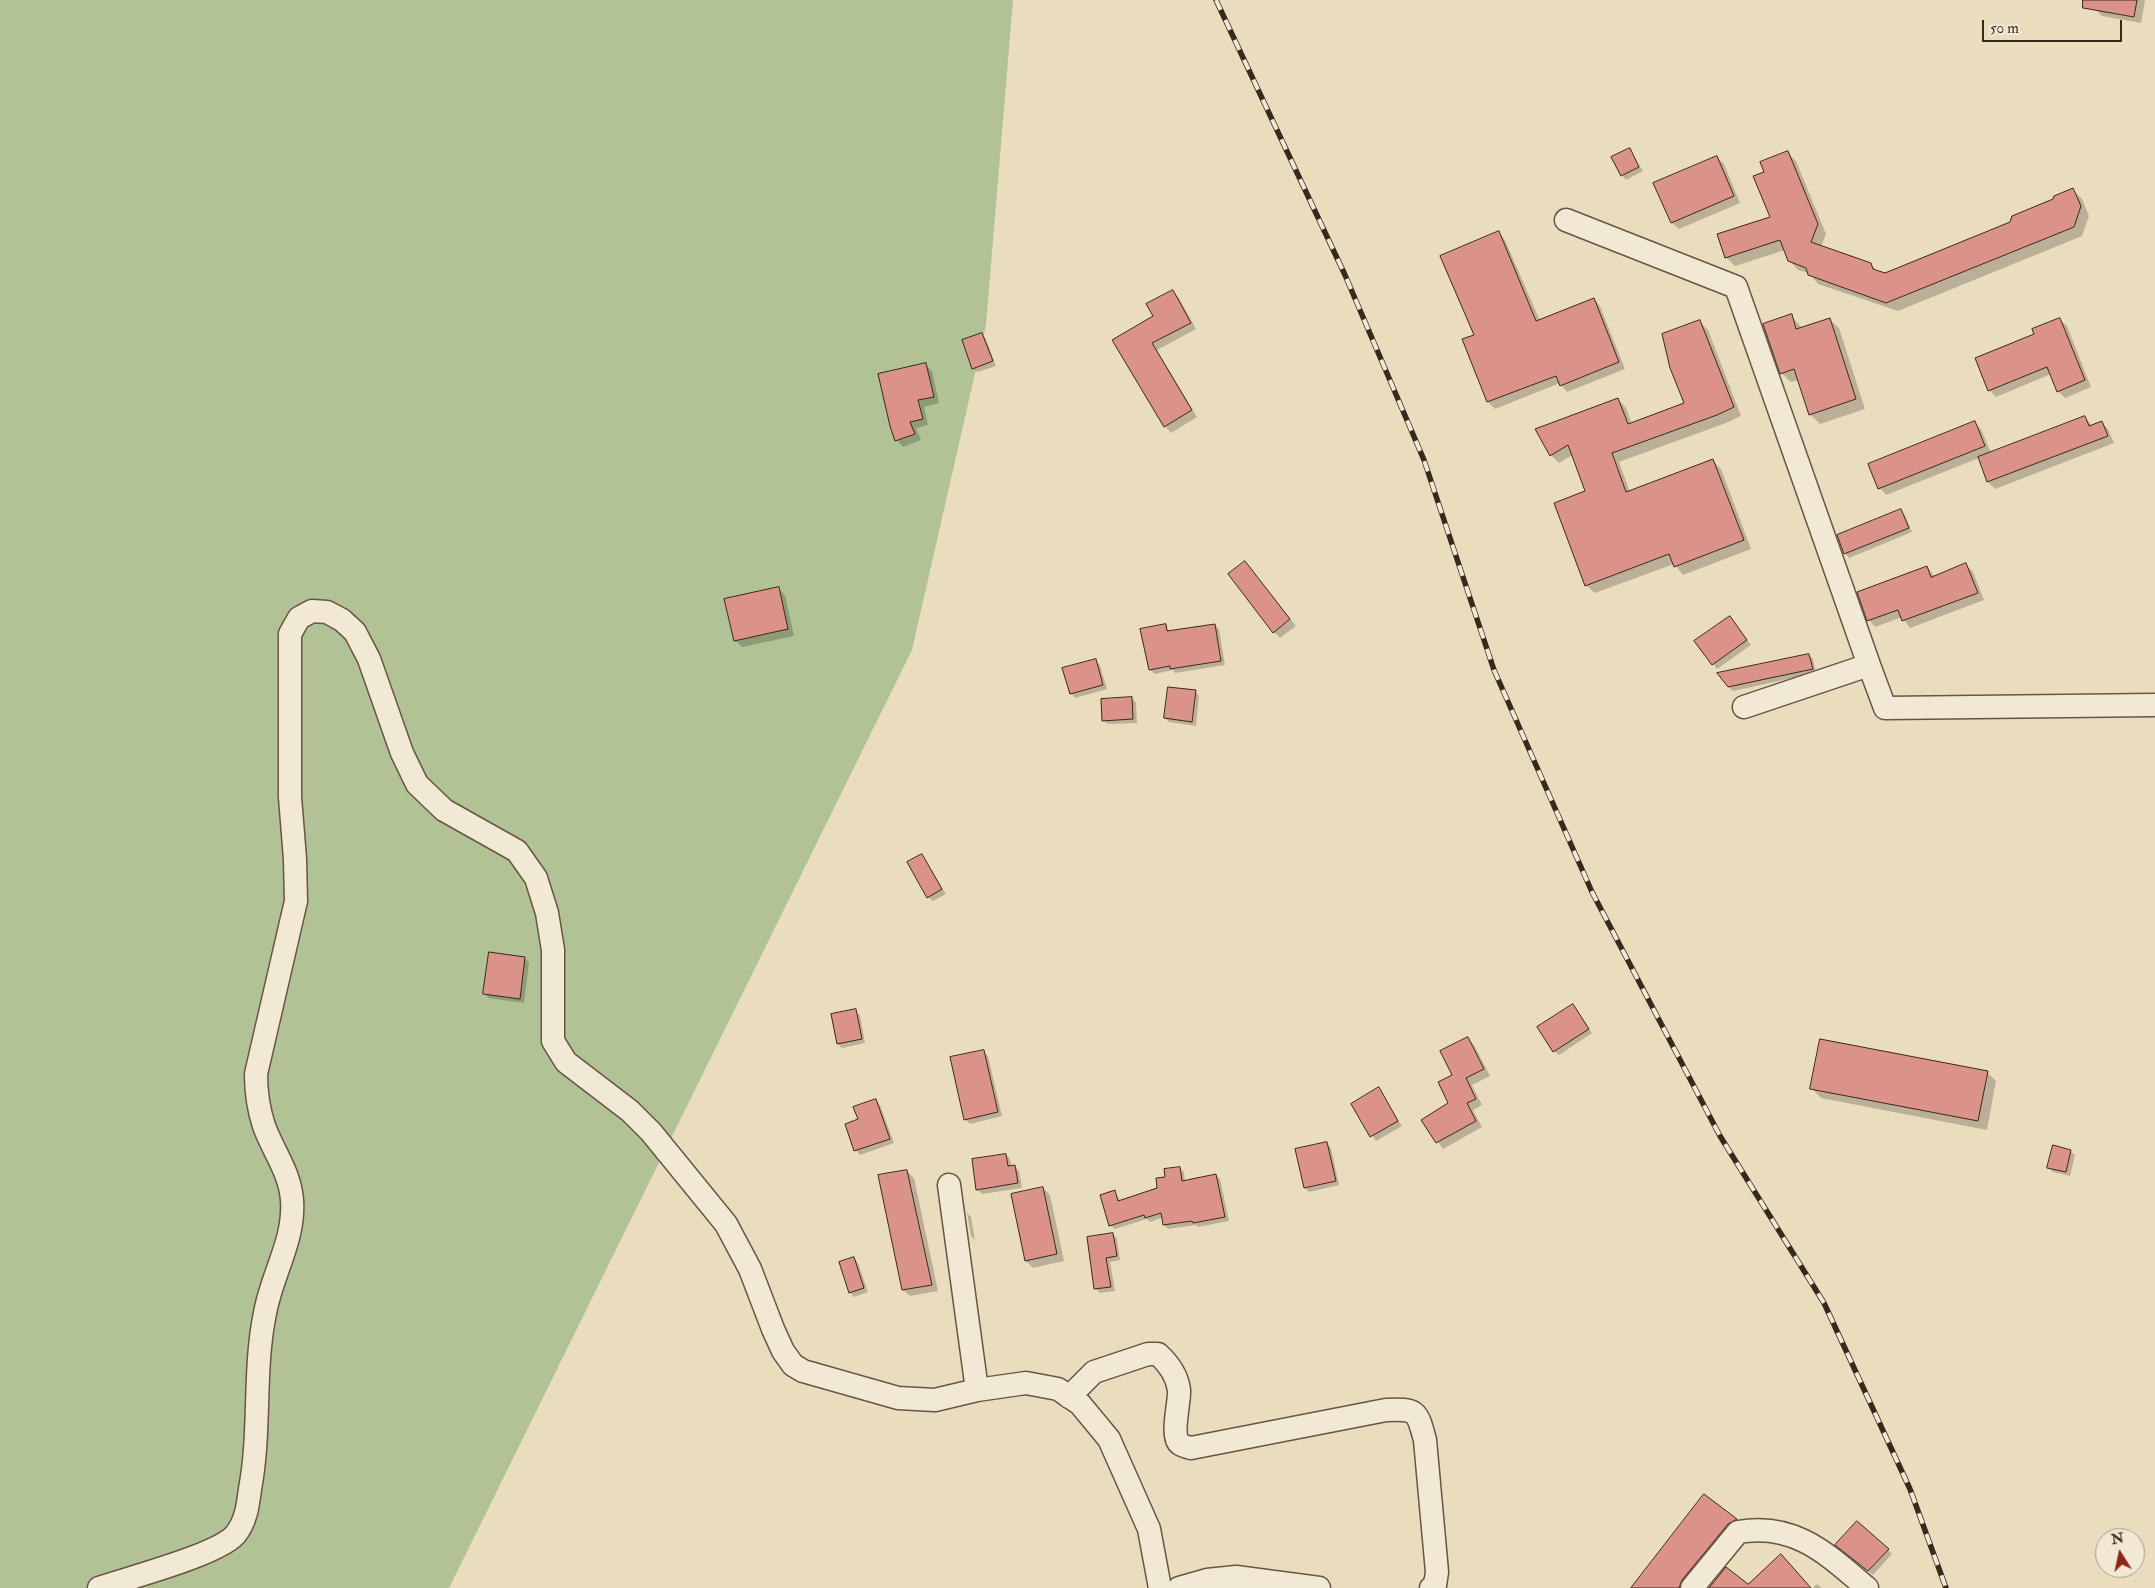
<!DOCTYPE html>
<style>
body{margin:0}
#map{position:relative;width:2155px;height:1588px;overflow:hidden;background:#eaddbd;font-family:"IM FELL Double Pica",serif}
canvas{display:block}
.north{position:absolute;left:2095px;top:1528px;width:50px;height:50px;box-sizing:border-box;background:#f1e9d4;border:1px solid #a89c8b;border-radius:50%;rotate:350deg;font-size:14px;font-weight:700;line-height:20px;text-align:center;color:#3b281d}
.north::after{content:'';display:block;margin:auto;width:18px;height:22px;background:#8f2418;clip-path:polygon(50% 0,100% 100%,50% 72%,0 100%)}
.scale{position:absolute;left:1982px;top:20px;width:140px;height:22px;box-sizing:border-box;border:2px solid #3b281d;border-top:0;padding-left:6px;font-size:15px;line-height:18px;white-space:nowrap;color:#3b281d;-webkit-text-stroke:4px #f1e9d4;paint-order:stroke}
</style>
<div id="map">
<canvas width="2155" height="1588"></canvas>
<div class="north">N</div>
<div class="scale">50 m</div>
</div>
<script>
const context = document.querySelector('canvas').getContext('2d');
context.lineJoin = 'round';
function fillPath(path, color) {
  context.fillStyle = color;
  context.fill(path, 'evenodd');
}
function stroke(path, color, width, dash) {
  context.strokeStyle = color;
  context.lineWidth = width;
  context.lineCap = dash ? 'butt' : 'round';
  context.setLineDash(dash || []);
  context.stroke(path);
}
fillPath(new Path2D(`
 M 0,0 L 1013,0 L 986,325 L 912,650 L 449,1588 L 0,1588 Z`), '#b1c295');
fillPath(new Path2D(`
 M 2096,0 L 2145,0 L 2141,23 L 2102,16 L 2095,9 Z
 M 1629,150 L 1643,171 L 1626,180 L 1622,175 Z
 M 1787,152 L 1796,161 L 1826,234 L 1821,247 L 1870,264 L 1878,272 L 1885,275 L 2011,223 L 2073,190 L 2082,199 L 2089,216 L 2082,236 L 1898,311 L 1818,284 L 1809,273 L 1798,270 L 1789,260 L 1785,250 L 1735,266 L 1726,257 L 1772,218 L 1766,172 Z
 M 1717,157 L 1724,164 L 1740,203 L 1679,229 L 1672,223 Z
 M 1499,233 L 1505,240 L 1540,321 L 1594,299 L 1600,306 L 1625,369 L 1567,392 L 1560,383 L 1495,409 L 1488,402 L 1464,340 L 1475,336 Z
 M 1173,292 L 1179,298 L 1196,329 L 1157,350 L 1197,417 L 1171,433 L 1165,426 L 1113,340 L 1154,316 Z
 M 1791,316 L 1802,328 L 1829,319 L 1839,328 L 1865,409 L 1820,424 L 1810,414 L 1799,380 L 1791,382 L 1781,373 Z
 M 2060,320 L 2067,326 L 2091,387 L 2065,398 L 2058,391 L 2051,374 L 1996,397 L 1989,390 L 2036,335 Z
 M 1700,322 L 1708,330 L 1741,416 L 1726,423 L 1619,462 L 1630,492 L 1712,460 L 1721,469 L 1751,549 L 1683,575 L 1674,564 L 1595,593 L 1586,585 L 1587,492 L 1573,455 L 1559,463 L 1551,455 L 1618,399 L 1626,408 L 1632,424 L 1686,404 Z
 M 982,334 L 986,339 L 996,366 L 977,372 L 973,368 Z
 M 926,365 L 932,371 L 939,403 L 924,407 L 928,425 L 916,428 L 921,440 L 903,447 L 897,440 Z
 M 2085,417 L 2092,426 L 2101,422 L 2108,429 L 2114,443 L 1995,489 L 1988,482 L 1979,458 L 1886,495 L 1880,488 L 1974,422 L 1981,429 L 1991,453 Z
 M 1901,511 L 1905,515 L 1912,532 L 1849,558 L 1845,553 Z
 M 1245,563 L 1296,626 L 1280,638 L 1274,632 Z
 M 1966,565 L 1973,572 L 1984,600 L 1910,628 L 1902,617 L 1875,627 L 1869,620 L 1859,593 L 1927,567 L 1935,577 Z
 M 778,588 L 785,595 L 794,636 L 742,647 L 735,640 Z
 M 1734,622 L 1751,645 L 1717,669 L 1696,641 Z
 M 1165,625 L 1170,632 L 1215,625 L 1219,629 L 1225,665 L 1175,673 L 1173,670 L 1155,674 L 1150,670 L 1141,630 Z
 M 1809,655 L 1813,659 L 1816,673 L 1733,691 L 1728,686 Z
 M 1095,660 L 1100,665 L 1107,689 L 1075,698 L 1071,693 Z
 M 1195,691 L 1199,696 L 1196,726 L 1169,722 L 1165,718 Z
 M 1132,698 L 1136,703 L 1137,723 L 1108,724 L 1103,720 Z
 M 922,855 L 946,894 L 933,901 L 928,897 Z
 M 525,958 L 529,963 L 524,1003 L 489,998 L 484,993 Z
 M 1573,1005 L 1592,1033 L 1559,1055 L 1554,1051 Z
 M 855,1011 L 860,1015 L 865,1043 L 842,1048 L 838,1044 Z
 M 1468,1039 L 1474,1045 L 1490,1076 L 1472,1085 L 1482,1105 L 1473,1110 L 1482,1127 L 1443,1149 L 1423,1120 L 1450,1103 L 1454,1076 Z
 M 983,1052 L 988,1056 L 1002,1116 L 970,1124 L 965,1119 Z
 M 1987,1072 L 1996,1081 L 1987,1130 L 1821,1098 L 1812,1089 Z
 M 1379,1089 L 1402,1126 L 1376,1141 L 1352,1104 Z
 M 876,1100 L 880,1105 L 894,1143 L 860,1155 L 856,1150 L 846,1125 L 859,1120 Z
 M 1327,1143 L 1331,1148 L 1339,1185 L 1309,1192 L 1305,1188 Z
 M 2070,1151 L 2075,1155 L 2070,1176 L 2053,1172 L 2049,1168 Z
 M 1006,1155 L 1010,1159 L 1012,1167 L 1015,1166 L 1019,1171 L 1022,1188 L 982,1194 L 978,1190 Z
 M 1180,1168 L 1184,1172 L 1185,1181 L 1216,1175 L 1220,1179 L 1229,1221 L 1198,1227 L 1196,1225 L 1168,1229 L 1164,1225 L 1163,1217 L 1150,1222 L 1147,1219 L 1115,1229 L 1110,1225 L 1114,1192 L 1121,1201 L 1159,1189 L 1167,1178 Z
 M 907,1171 L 914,1178 L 938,1291 L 910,1296 L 903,1290 Z
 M 1043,1188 L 1050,1195 L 1064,1261 L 1033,1268 L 1026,1261 L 1012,1195 Z
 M 967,1213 L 971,1217 L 975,1240 L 971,1236 Z
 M 1113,1234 L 1117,1239 L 1120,1260 L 1110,1262 L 1115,1291 L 1100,1293 L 1095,1288 Z
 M 854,1258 L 858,1263 L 868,1292 L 854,1297 L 850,1292 Z
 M 1705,1496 L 1745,1529 L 1692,1588 L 1633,1588 Z
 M 1841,1549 L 1888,1550 L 1892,1554 L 1873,1575 Z
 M 1817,1584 L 1822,1588 L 1813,1588 Z`), '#0003');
const building = new Path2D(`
 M 2083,0 L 2137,0 L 2134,17 L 2083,8 Z
 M 1630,148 L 1639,167 L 1621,176 L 1611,157 Z
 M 1788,151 L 1818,224 L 1811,242 L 1871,263 L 1873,269 L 1885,273 L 2010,222 L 2012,216 L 2053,199 L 2054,196 L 2073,188 L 2081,206 L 2074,227 L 1886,303 L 1808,275 L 1806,268 L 1788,261 L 1780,240 L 1725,258 L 1717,234 L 1770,217 L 1753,176 L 1764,172 L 1760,162 Z
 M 1717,156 L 1734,196 L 1671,223 L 1653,183 Z
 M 1499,231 L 1536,321 L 1594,298 L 1619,362 L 1560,386 L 1556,376 L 1487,402 L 1462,339 L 1474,335 L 1440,256 Z
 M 1173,290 L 1191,323 L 1152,343 L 1192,410 L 1164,427 L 1112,340 L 1153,316 L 1146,304 Z
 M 1792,314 L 1796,329 L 1830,318 L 1856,399 L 1809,415 L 1794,369 L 1780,374 L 1763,324 Z
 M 2060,318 L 2085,380 L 2057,392 L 2047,367 L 1988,391 L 1975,358 L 2034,334 L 2032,329 Z
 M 1700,320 L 1734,407 L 1717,415 L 1612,453 L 1626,492 L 1713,459 L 1744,540 L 1674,567 L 1669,554 L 1585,586 L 1554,503 L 1585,491 L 1568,445 L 1550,456 L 1535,429 L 1618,398 L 1628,424 L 1684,403 L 1670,368 L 1662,334 Z
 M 982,333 L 993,361 L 972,369 L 962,340 Z
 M 926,363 L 934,397 L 918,400 L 923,419 L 910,422 L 915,434 L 895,441 L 890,426 L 878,374 Z
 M 2085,416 L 2089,426 L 2102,421 L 2108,436 L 1987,482 L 1978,457 Z
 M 1975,421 L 1985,446 L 1878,489 L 1868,464 Z
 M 1901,509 L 1909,528 L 1844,554 L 1837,535 Z
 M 1245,561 L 1290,619 L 1273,633 L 1228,574 Z
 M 1966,563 L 1978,593 L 1902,621 L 1898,610 L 1867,621 L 1857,592 L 1927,566 L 1931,577 Z
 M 779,587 L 788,629 L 734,641 L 724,599 Z
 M 1730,616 L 1747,640 L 1712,665 L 1694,641 Z
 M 1166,624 L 1167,631 L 1215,624 L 1221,661 L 1170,669 L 1170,666 L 1149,670 L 1140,629 Z
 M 1809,654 L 1813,669 L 1756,681 L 1728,687 L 1717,673 Z
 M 1096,659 L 1103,685 L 1070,694 L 1062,668 Z
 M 1168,687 L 1196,690 L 1192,722 L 1164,718 Z
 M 1132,697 L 1133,719 L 1102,721 L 1101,699 Z
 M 922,854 L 942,889 L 927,898 L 907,862 Z
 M 489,952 L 525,957 L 520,999 L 483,994 Z
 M 1573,1004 L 1589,1029 L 1553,1052 L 1537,1027 Z
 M 856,1009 L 862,1039 L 837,1044 L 831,1014 Z
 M 1468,1037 L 1484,1069 L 1466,1078 L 1476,1099 L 1467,1103 L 1476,1121 L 1436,1143 L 1421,1120 L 1448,1103 L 1438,1082 L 1452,1075 L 1440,1051 Z
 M 1820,1039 L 1988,1071 L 1978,1121 L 1810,1089 Z
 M 984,1050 L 998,1112 L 964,1120 L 950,1057 Z
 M 1379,1087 L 1398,1121 L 1370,1137 L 1351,1104 Z
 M 876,1099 L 890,1139 L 854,1151 L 845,1124 L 858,1119 L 853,1107 Z
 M 1327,1142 L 1336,1181 L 1304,1188 L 1295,1149 Z
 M 2053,1145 L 2071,1150 L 2066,1172 L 2047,1168 Z
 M 1006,1154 L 1008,1166 L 1015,1165 L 1018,1183 L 976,1190 L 972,1159 Z
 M 1180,1167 L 1182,1181 L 1216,1174 L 1225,1217 L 1193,1223 L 1192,1221 L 1163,1225 L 1161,1213 L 1145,1218 L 1144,1215 L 1109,1226 L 1100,1195 L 1115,1190 L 1118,1201 L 1157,1188 L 1156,1178 L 1165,1177 L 1164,1169 Z
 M 907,1170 L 932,1285 L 902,1290 L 878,1175 Z
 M 1043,1187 L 1057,1254 L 1025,1261 L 1011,1194 Z
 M 1113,1233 L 1117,1256 L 1106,1258 L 1111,1287 L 1094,1289 L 1087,1237 Z
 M 854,1257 L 864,1288 L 849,1293 L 839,1262 Z
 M 1704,1494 L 1737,1519 L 1728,1524 L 1682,1580 L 1679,1588 L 1631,1588 Z
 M 1857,1521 L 1889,1549 L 1868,1571 L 1835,1545 Z
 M 1781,1554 L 1811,1588 L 1709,1588 L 1726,1567 L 1748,1584 Z`);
fillPath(building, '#da9289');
stroke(building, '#3b281d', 1);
const minor = new Path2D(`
 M 1566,220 L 1736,287 L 1869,665
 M 1744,707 L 1869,665 L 1885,708 L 2155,705
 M 949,1185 L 977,1390
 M 1069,1397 L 1094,1372 L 1148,1354 L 1158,1354 C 1169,1364 1177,1375 1179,1390 C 1180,1402 1170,1437 1180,1444 C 1182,1446 1188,1447 1191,1448 L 1386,1410 C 1417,1409 1417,1410 1425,1440 L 1437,1572 L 1435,1585 L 1431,1588
 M 99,1588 C 128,1578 217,1555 235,1535 C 246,1522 248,1505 250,1489 C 261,1431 253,1371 265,1313 C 272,1274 295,1240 292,1200 C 290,1172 273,1151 264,1126 C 258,1108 256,1093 256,1074 L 296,901 L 295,859 L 290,797 L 290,634 L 299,618 L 312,611 L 327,612 L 342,620 L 355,632 L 369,659 L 402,753 L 417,784 L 444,810 L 517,851 L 536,878 L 547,913 L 553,950 L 553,1041 L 566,1062 L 630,1111 L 651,1132 L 726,1224 L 750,1269 L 773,1329 L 783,1351 L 793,1365 L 803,1371 L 898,1398 L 935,1400 L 977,1390 L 1026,1383 L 1058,1389 L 1080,1404 L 1109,1439 L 1149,1529 L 1160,1588
 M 1179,1588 L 1207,1580 L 1236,1577 L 1319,1588
 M 1692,1588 L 1738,1532 C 1795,1522 1827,1554 1867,1588`);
stroke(minor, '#675545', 25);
stroke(minor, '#f1e9d4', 22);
const rail = new Path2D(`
 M 1216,0 L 1345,275 L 1424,460 L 1494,670 L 1592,892 L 1720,1136 L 1824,1303 L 1910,1489 L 1946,1588`);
stroke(rail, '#3b281d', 5.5);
stroke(rail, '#f1e9d4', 4, [11]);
</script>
